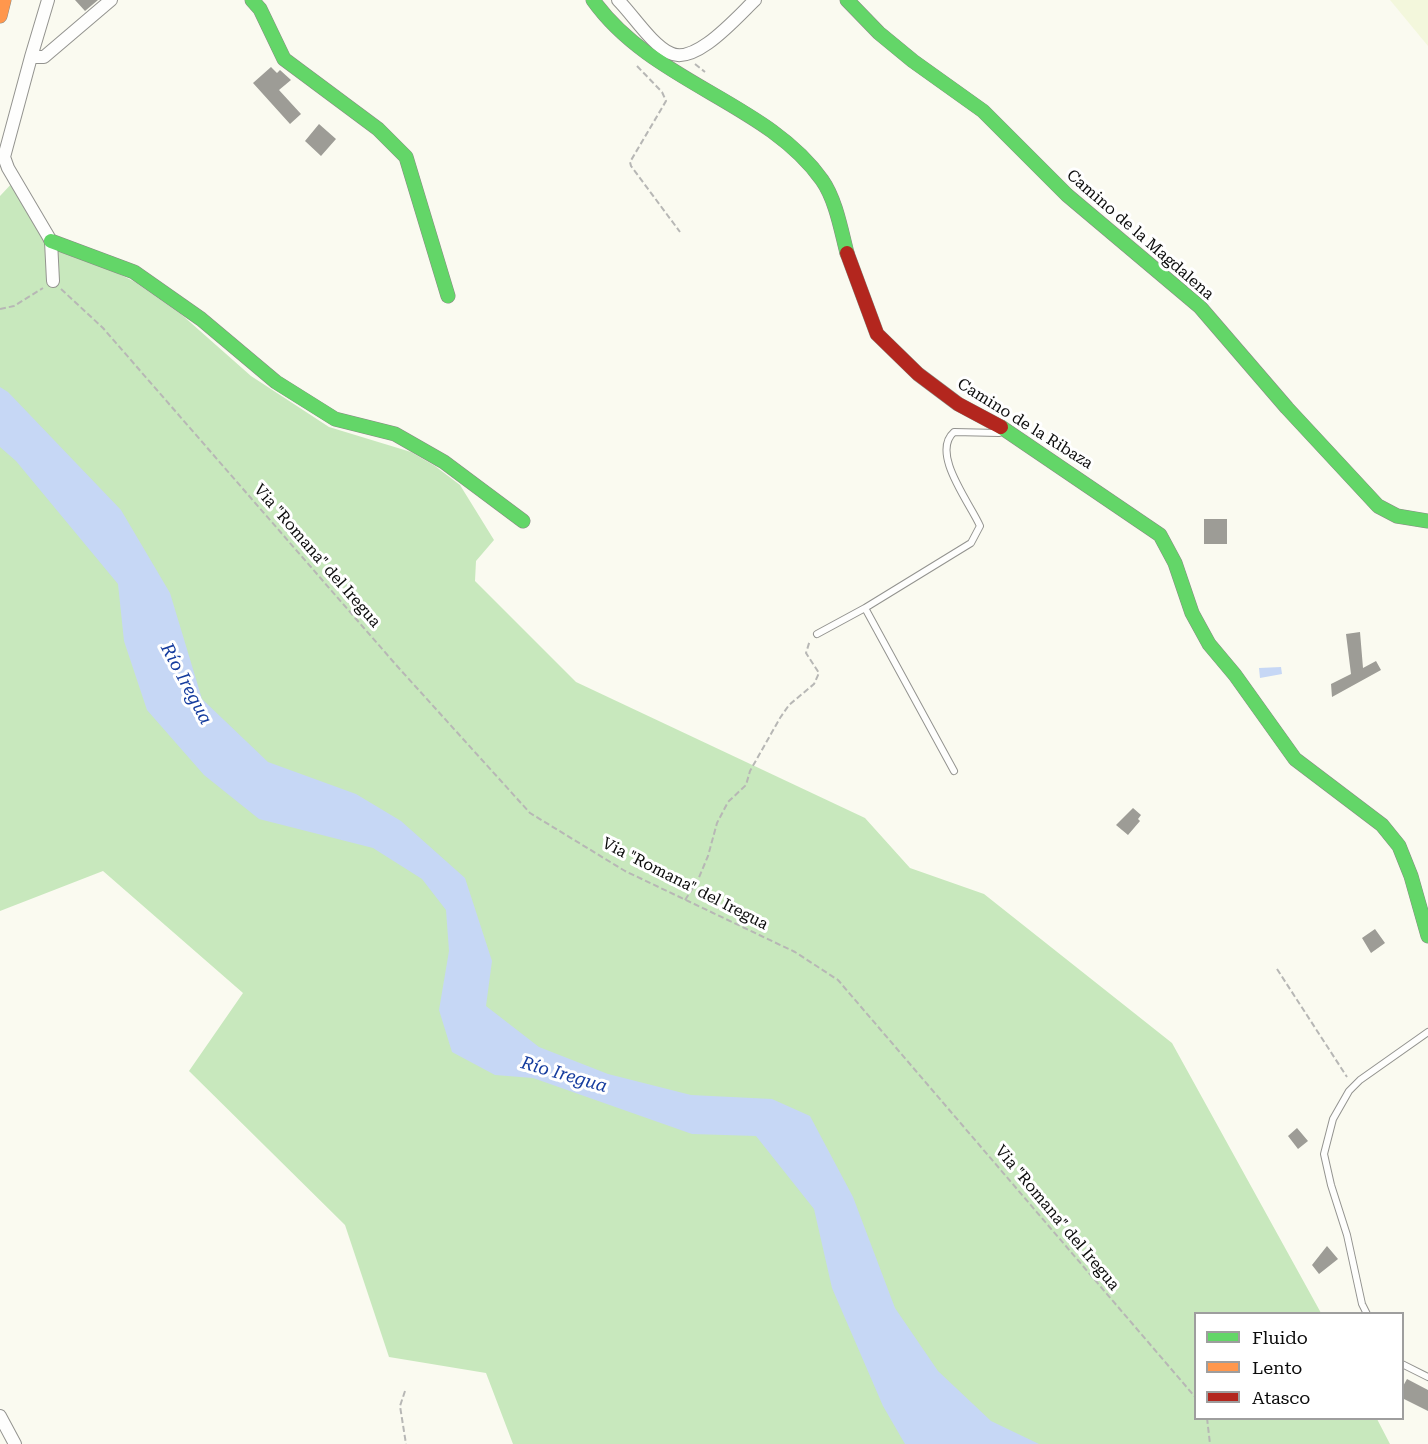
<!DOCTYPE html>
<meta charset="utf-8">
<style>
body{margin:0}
#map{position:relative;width:1428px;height:1444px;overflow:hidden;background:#fafaf0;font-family:"Roboto Serif",serif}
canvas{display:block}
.legend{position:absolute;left:1194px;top:1312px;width:210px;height:108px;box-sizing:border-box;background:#fff;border:2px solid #9e9e9e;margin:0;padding:8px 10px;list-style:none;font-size:18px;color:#0c0c0c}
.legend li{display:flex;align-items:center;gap:12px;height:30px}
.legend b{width:30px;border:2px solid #9e9e9e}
</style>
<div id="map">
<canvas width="1428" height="1444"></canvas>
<ul class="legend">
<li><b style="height:8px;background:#63d668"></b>Fluido</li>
<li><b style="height:8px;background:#ff974d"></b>Lento</li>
<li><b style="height:8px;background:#b3261e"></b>Atasco</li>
</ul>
</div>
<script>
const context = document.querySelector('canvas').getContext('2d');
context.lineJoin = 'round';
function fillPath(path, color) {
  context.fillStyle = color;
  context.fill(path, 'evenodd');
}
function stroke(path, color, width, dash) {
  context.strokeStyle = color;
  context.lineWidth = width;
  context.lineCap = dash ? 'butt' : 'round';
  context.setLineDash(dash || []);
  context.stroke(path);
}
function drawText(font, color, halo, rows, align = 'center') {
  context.font = font + ' "Roboto Serif",serif';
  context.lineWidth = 6;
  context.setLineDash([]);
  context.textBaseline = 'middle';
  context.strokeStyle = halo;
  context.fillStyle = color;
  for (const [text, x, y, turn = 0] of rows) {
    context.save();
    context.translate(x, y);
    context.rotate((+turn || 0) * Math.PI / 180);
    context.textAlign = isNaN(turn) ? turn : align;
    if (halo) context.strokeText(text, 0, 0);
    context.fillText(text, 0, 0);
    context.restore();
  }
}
fillPath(new Path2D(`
 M 1390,0 L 1428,0 L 1428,46 Z`), '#f3f7dc');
fillPath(new Path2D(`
 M 15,180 L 44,236 L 135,282 L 182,315 L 251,376 L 329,427 L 411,452 L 435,466 L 460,485 L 494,540 L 476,561 L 475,581 L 576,682 L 865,818 L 910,868 L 984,894 L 1172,1043 L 1321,1313 L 1196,1314 L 1196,1418 L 1377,1419 L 1390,1444 L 513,1444 L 486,1373 L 389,1357 L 345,1225 L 189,1071 L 243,993 L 103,871 L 0,911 L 0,196 Z`), '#c8e8bd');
fillPath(new Path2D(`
 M 0,387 L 8,392 L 121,510 L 170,593 L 202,699 L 268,762 L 356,794 L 401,821 L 465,878 L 492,961 L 486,1006 L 539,1047 L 608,1074 L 691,1095 L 772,1099 L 810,1116 L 853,1197 L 895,1308 L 938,1371 L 991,1421 L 1039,1444 L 905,1444 L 883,1406 L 832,1288 L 814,1209 L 756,1136 L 692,1134 L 533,1078 L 495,1075 L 452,1052 L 439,1010 L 449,951 L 446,910 L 422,879 L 373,848 L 259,819 L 204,775 L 147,710 L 124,641 L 118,584 L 16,461 L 0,447 Z
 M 1281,667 L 1282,674 L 1260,678 L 1259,668 Z`), '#c6d7f5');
fillPath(new Path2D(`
 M 75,0 L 98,0 L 85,11 Z
 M 271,67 L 277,73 L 280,70 L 291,80 L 279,90 L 301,114 L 290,124 L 253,83 Z
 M 319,124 L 336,139 L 321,156 L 305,141 Z
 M 1204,519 L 1227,519 L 1227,544 L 1204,544 Z
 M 1360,632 L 1363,668 L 1376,661 L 1381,670 L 1332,697 L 1331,684 L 1351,674 L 1346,634 Z
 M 1133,808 L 1141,815 L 1138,819 L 1140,821 L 1128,835 L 1116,825 Z
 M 1375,929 L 1385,943 L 1371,953 L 1362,938 Z
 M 1297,1128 L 1308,1141 L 1298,1149 L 1288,1136 Z
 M 1327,1246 L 1338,1259 L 1319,1274 L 1312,1265 Z
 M 1407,1379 L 1428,1390 L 1428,1411 L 1402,1398 L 1402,1388 Z`), '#9d9c96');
const lane = new Path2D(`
 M 817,634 L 865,608
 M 954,771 L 865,608 L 971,543 L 980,526 C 970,503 930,453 954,432 L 999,433
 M 1367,1314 L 1362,1304 L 1347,1235 L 1331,1185 L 1324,1154 L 1333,1119 L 1349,1091 L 1360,1080 L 1428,1032
 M 1402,1364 L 1428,1377`);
const street = new Path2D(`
 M 48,0 L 31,57 L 44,57 L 111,0
 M 618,0 C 633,15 652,45 670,53 C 695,66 737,17 755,0
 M 31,57 L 4,157 L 8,168 L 51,241 L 53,281
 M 0,1416 L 15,1444`);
const fast = new Path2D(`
 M 252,0 L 260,9 L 284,59 L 378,129 L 406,157 L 448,296
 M 593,0 C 652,83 767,102 822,180 C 836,200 841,230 847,253
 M 847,0 L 879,33 L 913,61 L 983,111 L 1067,195 L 1200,307 L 1287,408 L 1378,506 L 1397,516 L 1428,521
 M 51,241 L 134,272 L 201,319 L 276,382 L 335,419 L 395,434 L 444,462 L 523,521
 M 1001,427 L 1160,535 L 1175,563 L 1192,613 L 1209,644 L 1235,675 L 1295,759 L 1382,825 L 1399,846 L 1411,876 L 1428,936`);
const slow = new Path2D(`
 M 0,16 L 4,0`);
const jam = new Path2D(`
 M 847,253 L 877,334 L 918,374 L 958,404 L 1001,427`);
stroke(lane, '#93938f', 8);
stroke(street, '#93938f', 14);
stroke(fast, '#8a8a85', 15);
stroke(slow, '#8a8a85', 15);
stroke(jam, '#8a8a85', 15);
stroke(new Path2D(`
 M 695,64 L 705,72
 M 637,66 L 662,92 L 666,101 L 630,162 L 631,166 L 680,232
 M 61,289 L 103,328 L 397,666 L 530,813 L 625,871 L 795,952 L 838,980 L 1196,1398
 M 0,309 L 14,306 L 43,288
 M 685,900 L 697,882 L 708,856 L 717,823 L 728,802 L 746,785 L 750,771 L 780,718 L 789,705 L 814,684 L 819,673 L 806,653 L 810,640
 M 1277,969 L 1347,1077
 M 405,1391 L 400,1406 L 406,1444
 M 1207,1418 L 1210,1444`), '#b7b7b5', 2, [6, 3]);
stroke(lane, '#fefefd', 6);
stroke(street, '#fefefd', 12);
stroke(fast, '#63d668', 14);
stroke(slow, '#ff974d', 14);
stroke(jam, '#b3261e', 14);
drawText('16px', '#0c0c0c', '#fff', [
 ["Camino de la Magdalena",1140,235,41],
 ["Camino de la Ribaza",1025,424,32],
 ["Via \"Romana\" del Iregua",317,556,49],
 ["Via \"Romana\" del Iregua",685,884,27],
 ["Via \"Romana\" del Iregua",1057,1218,50]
]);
drawText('italic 18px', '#153c9e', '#fff', [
 ["Río Iregua",186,684,62],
 ["Río Iregua",564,1075,16]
]);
</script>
